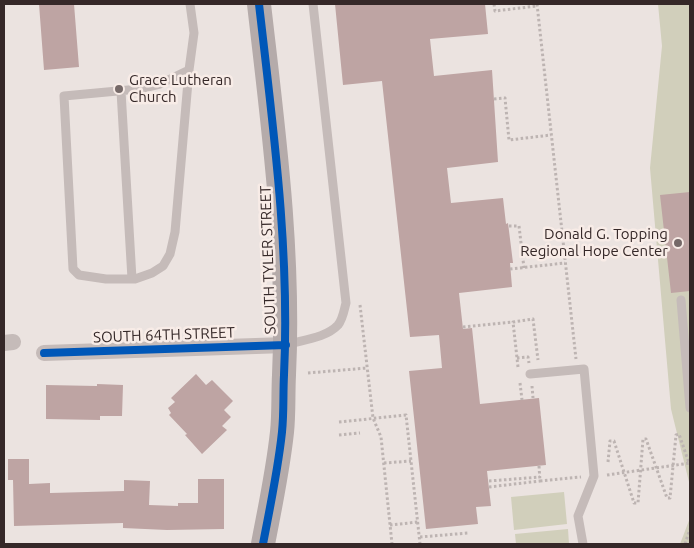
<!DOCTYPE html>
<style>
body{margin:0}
#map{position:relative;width:694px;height:548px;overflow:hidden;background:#ebe3e0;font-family:Ubuntu,sans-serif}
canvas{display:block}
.frame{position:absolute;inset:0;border:5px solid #352828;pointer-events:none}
</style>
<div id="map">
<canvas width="694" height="548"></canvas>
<div class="frame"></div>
</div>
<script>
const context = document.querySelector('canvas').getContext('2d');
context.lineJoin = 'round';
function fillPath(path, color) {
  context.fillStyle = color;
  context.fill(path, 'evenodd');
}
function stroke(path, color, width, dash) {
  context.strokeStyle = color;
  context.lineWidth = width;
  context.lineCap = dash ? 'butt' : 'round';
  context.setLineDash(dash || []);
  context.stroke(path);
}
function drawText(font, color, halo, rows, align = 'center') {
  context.font = font + ' Ubuntu,sans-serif';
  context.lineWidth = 5;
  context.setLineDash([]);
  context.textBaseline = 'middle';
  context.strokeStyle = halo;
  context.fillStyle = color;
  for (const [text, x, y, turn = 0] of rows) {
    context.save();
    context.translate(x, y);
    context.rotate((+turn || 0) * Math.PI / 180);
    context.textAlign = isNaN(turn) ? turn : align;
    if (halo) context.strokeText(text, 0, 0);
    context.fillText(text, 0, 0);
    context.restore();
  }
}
fillPath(new Path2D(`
 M 658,4 L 690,4 L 690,486 L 671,409 L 650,168 L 662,46 Z
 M 564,492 L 567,524 L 514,530 L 511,497 Z
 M 690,518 L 690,544 L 680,544 Z
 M 568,529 L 569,544 L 516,544 L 515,534 Z`), '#d1cfbb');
fillPath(new Path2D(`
 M 39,4 L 74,4 L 79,67 L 44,70 Z
 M 335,4 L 485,4 L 488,34 L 430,39 L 434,76 L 492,70 L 498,162 L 447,168 L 451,203 L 503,198 L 506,224 L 508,223 L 513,263 L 510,263 L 512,287 L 459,293 L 463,329 L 472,328 L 480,404 L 539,398 L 546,465 L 487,471 L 491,506 L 476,507 L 478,524 L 426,529 L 409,371 L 442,368 L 439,335 L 410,337 L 382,81 L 343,85 Z
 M 690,192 L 690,291 L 671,293 L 660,195 Z
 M 196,374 L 206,385 L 212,380 L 233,401 L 224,410 L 231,417 L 222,426 L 227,430 L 202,454 L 185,435 L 187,434 L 169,415 L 171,413 L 168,408 L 175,402 L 171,398 Z
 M 97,384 L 123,385 L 122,416 L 100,416 L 100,420 L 46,419 L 46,385 L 97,386 Z
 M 8,459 L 29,459 L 29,484 L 50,483 L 50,493 L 124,491 L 124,480 L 150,481 L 149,505 L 178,506 L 178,503 L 198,503 L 198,479 L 224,479 L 224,529 L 167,530 L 123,528 L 123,523 L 14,526 L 13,480 L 8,480 Z`), '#bea4a3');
stroke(new Path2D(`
 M 494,4 L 495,11 L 537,6
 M 537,4 L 576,359
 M 494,99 L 505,98 L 509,140 L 551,135
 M 509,226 L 519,226 L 524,268
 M 510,269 L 565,263
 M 360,305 L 373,418 L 381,437 L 392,544
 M 463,327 L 513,322
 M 517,358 L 528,357 L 529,363
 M 518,367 L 513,322 L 533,319 L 538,360
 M 308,373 L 367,368
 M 520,383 L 522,400
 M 532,386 L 533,398
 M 339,422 L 406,415 L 420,544
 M 339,435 L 360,433
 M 608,462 L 610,441 L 614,441 L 634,503 L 638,503 L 643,439 L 646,439 L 667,498 L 670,498 L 676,435 L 679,434 L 689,463
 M 384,463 L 411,461
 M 539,466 L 540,481 L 581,477
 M 607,475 L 690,463
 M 489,481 L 540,477
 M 489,487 L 540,481
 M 390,525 L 418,522
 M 420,537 L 468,533
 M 685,544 L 690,529`), '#bdb4b2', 3, [2.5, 2.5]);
stroke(new Path2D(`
 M 189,70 L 175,232 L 170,254 L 163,266 L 152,273 L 135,279 L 106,279 L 79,275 L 73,269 L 64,96 L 139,89 L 160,84 L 189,70 L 194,33 L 190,4
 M 121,91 L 132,279
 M 681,300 L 690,408
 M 286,345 C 302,340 326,338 338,325 C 343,319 344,310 346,303 L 313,4
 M 530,374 L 584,369 L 594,476 L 578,516 L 583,544`), '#c5bbb9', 9);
stroke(new Path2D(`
 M 4,343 L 13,342
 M 44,353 L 286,345`), '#c5bbb9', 16);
stroke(new Path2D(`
 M 259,4 C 273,127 290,250 284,375 C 283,394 284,413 282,432 C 278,470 270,507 263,544`), '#b5abaa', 24);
stroke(new Path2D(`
 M 259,4 C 273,127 290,250 284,375 C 283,394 284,413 282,432 C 278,470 270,507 263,544
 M 44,353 L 286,345`), '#0057b8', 8);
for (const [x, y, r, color] of [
 [119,89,5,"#756968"],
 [678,243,5,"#756968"]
]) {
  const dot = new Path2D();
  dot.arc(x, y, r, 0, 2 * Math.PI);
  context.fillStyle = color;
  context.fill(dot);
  stroke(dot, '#f8ece7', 2);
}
drawText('15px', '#352828', '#f8ece7', [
 ["Grace Lutheran",129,80],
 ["Church",129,97],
 ["Donald G. Topping",668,234,"right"],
 ["Regional Hope Center",668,251,"right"]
], 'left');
drawText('15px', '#352828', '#f8ece7', [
 ["SOUTH TYLER STREET",268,260,-92],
 ["SOUTH 64TH STREET",164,335,-2]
]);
</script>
